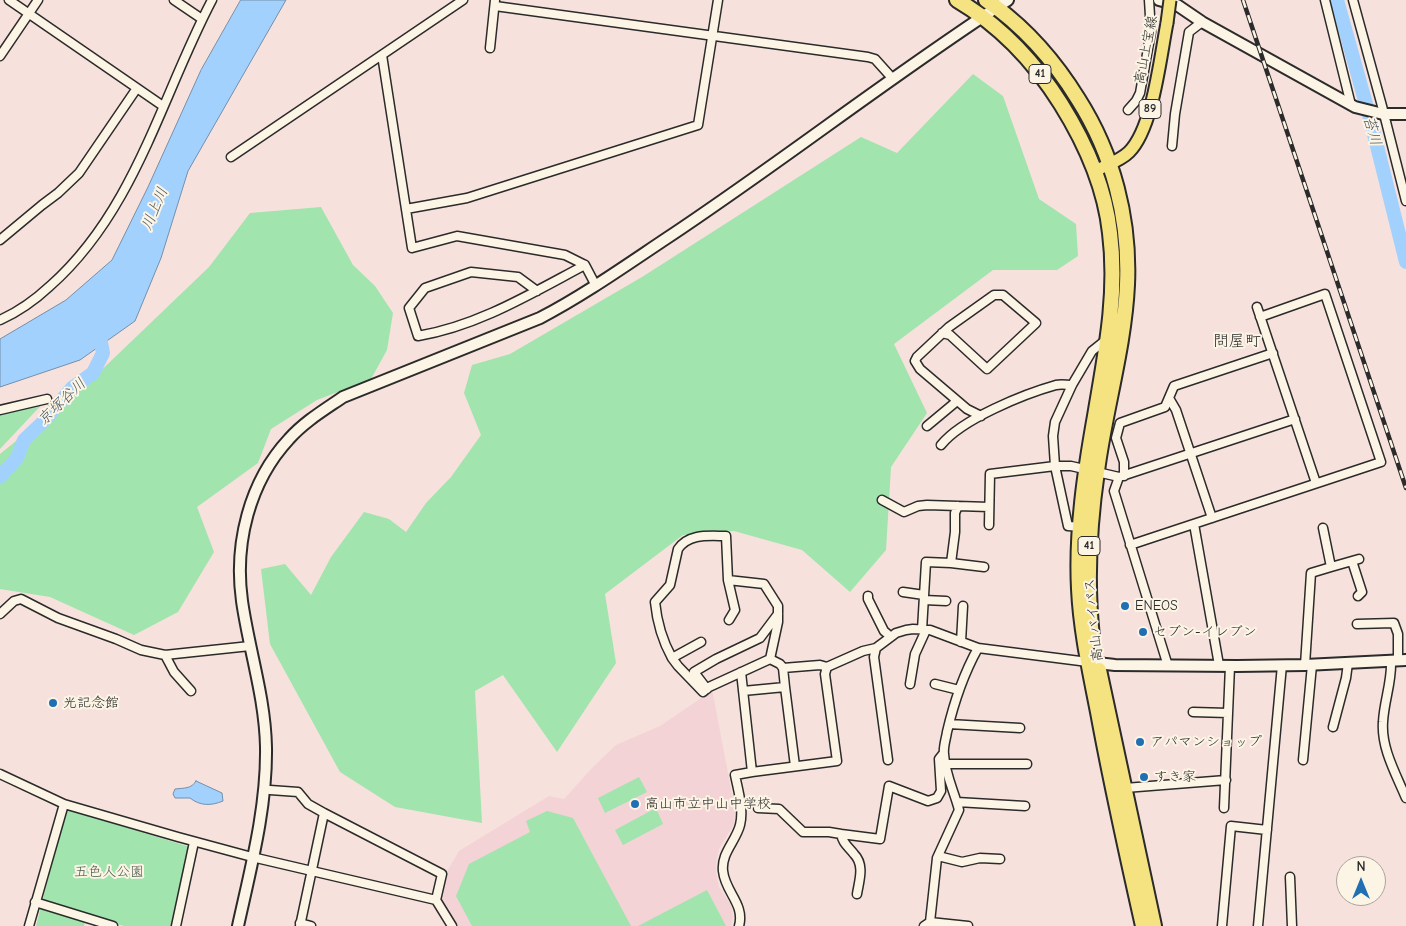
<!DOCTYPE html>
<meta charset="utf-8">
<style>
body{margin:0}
#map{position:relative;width:1406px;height:926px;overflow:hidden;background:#f7e1dc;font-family:"Comic Neue",sans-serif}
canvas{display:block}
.north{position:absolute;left:1336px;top:856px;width:50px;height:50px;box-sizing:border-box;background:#fcf5e5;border:1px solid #a8a49b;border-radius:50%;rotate:0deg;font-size:14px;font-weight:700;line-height:20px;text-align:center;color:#2b2b2b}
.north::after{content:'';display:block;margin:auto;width:18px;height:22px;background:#1f6fb2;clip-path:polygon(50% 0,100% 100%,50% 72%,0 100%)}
</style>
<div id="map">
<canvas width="1406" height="926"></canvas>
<div class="north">N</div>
</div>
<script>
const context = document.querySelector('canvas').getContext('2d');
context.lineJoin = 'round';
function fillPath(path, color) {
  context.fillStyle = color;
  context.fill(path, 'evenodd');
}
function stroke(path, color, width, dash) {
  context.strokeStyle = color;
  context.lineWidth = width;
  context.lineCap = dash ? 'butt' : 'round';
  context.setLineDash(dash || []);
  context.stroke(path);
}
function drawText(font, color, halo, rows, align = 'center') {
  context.font = font + ' "Comic Neue","Klee One",sans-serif';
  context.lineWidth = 4;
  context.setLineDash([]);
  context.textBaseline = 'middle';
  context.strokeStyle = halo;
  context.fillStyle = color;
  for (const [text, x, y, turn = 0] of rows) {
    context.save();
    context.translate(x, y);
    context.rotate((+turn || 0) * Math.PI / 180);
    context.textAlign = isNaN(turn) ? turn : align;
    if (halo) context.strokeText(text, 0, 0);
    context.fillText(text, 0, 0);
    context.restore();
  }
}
fillPath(new Path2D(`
 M 712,689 L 735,810 L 734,824 L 719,849 L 716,863 L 716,873 L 719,887 L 731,905 L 733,917 L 731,926 L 458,926 L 441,898 L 446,873 L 459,851 L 549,796 L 564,799 L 592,768 L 616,745 L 660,726 L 697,701 Z`), '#f3d3d5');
fillPath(new Path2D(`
 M 973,74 L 1003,96 L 1039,199 L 1076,224 L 1078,256 L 1057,270 L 993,270 L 894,344 L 927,413 L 891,467 L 886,550 L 850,592 L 802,550 L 734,531 L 683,535 L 605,594 L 616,663 L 557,752 L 503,675 L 475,691 L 482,823 L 395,807 L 340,772 L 270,644 L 261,569 L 285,564 L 311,595 L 331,557 L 364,512 L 389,519 L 406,532 L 426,503 L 451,477 L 481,435 L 464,393 L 472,365 L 510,354 L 642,277 L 861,137 L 897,153 Z
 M 321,207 L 353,265 L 375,286 L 393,313 L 387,350 L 371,379 L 317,400 L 271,429 L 258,463 L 197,507 L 214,552 L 178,612 L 134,635 L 50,597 L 0,589 L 0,454 L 89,382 L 209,267 L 250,213 Z
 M 47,399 L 0,449 L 0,410 Z
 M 639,777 L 647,792 L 605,813 L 598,798 Z
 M 656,808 L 663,824 L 623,845 L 615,830 Z
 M 69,810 L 187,846 L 189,848 L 172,926 L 124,926 L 87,916 L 84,926 L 36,926 L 65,813 Z
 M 547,811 L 573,818 L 631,926 L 472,926 L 456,896 L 469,864 L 530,832 L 526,821 Z
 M 707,890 L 726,926 L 638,926 Z`), '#a1e4ae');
const water = new Path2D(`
 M 241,0 L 286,0 L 188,171 L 161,258 L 135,321 L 80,360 L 0,387 L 0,339 L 66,300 L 112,260 L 148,187 L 201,70 Z
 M 196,781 L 222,793 L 223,801 C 211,806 200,806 190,798 L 175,798 L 173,794 L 175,789 C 183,788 192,789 196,781 Z`);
fillPath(water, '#a3d1fe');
stroke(water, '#738faa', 1);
stroke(new Path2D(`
 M 1337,0 L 1371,122 L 1406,262
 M 0,477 L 17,458 L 24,440 L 42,423 L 72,388 L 93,373 L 103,353 L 100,337 L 101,328`), '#a3d1fe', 14);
const street = new Path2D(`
 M 9,0 L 163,106
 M 174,0 L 202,19
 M 1325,0 L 1351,105
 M 1353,0 L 1382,106 L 1406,201
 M 495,6 L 868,57 L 875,59 L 893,79
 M 490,48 L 495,0
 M 382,55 L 412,248 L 457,236 L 565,255 L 585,265 L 596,286
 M 0,56 L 38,0
 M 1128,110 L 1136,101 L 1140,93 L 1151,32 L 1149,0
 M 1172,146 L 1175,114 L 1189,32 L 1202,22
 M 231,157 L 463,0
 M 406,209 L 467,198 L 698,125 L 718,0
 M 0,240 L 42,205 L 58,193 L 79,173 L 137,88
 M 537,291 L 518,277 L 471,272 L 425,288 L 409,308 L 418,336 C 478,326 532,293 585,265
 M 1257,307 L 1316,483
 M 0,320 C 18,312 35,300 50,286 C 135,211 161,97 212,0
 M 942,333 L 950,335 L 987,369 L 1036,323 L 1003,295 L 994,295 L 949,327 L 917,357 L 915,361 L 920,369 L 967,409 L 981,416
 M 1169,398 L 1176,410 L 1212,518
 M 0,410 L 47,399
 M 927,426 L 957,401
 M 941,445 C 962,419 1024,394 1056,385 C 1061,384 1067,385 1072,385
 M 1124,476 L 1124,462 L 1116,438 L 1120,423 L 1165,407 L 1174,386 L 1273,353
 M 1119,477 L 1114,491 L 1168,666
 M 882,500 L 904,512 L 918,506 L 927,505 L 989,507
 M 1194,524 L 1219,665
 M 989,525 L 990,474 L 1055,466 L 1071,466 L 1119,477 L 1295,419
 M 1081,527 L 1068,526 L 1055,466 L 1053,436 L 1055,422 L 1072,385 L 1092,351 L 1107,339
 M 1130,545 L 1381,462 L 1325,294 L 1260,317
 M 1352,561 L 1362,592 L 1358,596
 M 951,563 L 984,567
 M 1331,567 L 1359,559
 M 728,580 L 764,584 L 778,606 L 778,622 L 770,659
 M 903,592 L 924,595
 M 868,596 L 868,599 L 884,631 L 891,637
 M 924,600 L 946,601
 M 0,614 L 14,601 L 21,599 L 58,618 L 116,639 L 141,650 L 165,655 L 250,646
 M 1357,624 L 1394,623 L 1398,634 L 1398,661
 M 922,630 L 926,562 L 951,563 L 955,532 L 955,513 L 958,506
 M 701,642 L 672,658 C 662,640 657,622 655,602 L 670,585 L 678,549 C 689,533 709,536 726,536 L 728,580 L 735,610 L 729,620
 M 961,642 L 963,606
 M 876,648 L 874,657 L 888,760
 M 165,655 L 174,672 L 191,691
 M 672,658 L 678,666 L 703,692 L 709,687 L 770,659 L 780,664 L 783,668 L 820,665 L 827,667 L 863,651 L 876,648 L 896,633 L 906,630 L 913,629 L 930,630 L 978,648 L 1088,662
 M 1391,661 C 1392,682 1384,701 1383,722 C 1381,748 1396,774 1406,798
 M 1305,665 L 1311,573 L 1331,567 L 1323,528
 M 741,672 L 752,772 L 837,761 L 825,674 L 827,667
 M 910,684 L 915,654 L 926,630
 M 935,684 L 959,690
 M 785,687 L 795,766
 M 707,689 L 694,672 L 716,659 L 760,638 L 778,614
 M 743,691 L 785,687 L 783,668
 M 1193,712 L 1228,713
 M 949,724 L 1020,728
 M 1333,727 L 1346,678 L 1348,663
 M 1303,760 L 1312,665
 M 946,764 L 1027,764
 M 0,774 L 64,804 L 178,837 L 252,857 L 436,900
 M 1125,788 L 1226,780
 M 270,790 L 298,792 L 308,804 L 324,813
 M 957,802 L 1025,806
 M 758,808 L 779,809 L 803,832 L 829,832 L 841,834
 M 1224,808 L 1230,666
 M 938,856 L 962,862 L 980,858 L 1000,859
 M 1290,877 L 1292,926
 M 857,894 C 859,881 865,865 854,854 C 848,846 843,844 841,834 L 880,839 L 889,786 L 928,801 L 937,798 L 941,791 L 939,759 L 943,754
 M 35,902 L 113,926
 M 930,922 L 937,858 L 959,810 C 954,791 945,774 944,754 C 943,747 946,739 947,732 C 954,702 963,675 978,648
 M 300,923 L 311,926
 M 29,926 L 64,804
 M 176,926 L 194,842
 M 300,926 L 324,813 L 442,874 L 436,900 L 452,926
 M 739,926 C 745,904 725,892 723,871 C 721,853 736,841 740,825 C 744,809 738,790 735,775 L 752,772
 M 924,926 L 930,922 L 968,926
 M 1222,926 L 1231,826 L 1267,830
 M 1258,926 L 1282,665`);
const secondary = new Path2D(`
 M 1159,0 L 1177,5 L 1202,22 L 1355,107 L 1383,114 L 1406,114
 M 1088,662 L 1115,665 L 1237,666 L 1305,665 L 1406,660
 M 238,926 C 251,867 267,807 266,747 C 265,697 249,650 242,601 C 234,544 249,482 289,439 C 304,422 324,410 343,397 L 540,318 C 584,295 625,266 667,238 C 783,161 892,75 1008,0`);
const primary = new Path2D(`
 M 1095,171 C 1106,165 1120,161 1129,152 C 1153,128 1160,58 1167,23`);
const highway = new Path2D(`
 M 957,0 C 1001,26 1034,61 1061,104 C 1086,144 1105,187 1110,233 C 1118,295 1105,356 1095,416 C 1085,472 1076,532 1079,589 C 1081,631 1090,671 1098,712 C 1111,783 1127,855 1143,926
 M 986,0 C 1024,26 1054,60 1078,99 C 1113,154 1130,219 1127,285 C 1124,348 1105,409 1097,471 C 1089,526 1086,581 1092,637
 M 1099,670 L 1154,926`);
stroke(street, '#2b2b2b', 11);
stroke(secondary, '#2b2b2b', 14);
stroke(primary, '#2b2b2b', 15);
stroke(highway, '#2b2b2b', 18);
stroke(street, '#fcf5e5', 8);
stroke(secondary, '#fcf5e5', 10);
stroke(primary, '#f5e382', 11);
stroke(highway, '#f5e382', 14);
const rail = new Path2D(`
 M 1243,0 L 1406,488`);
stroke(rail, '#2b2b2b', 4.5);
stroke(rail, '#fcf5e5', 2.5, [8]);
const primaryBridge = new Path2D(`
 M 1167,23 L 1170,0`);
stroke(primaryBridge, '#2b2b2b', 15, []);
stroke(primaryBridge, '#f5e382', 11);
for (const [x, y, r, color] of [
 [1125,606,5,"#1f6fb2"],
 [1143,632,5,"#1f6fb2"],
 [53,703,5,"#1f6fb2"],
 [1140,742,5,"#1f6fb2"],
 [1144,777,5,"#1f6fb2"],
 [635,804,5,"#1f6fb2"]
]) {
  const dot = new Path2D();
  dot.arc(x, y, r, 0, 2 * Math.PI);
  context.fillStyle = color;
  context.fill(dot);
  stroke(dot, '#fcf5e5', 2);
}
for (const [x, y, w] of [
 [1040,74,22],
 [1150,109,22],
 [1089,546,22]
]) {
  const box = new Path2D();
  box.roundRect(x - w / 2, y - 9.5, w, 19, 4);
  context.fillStyle = '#fcf5e5';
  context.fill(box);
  stroke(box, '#2b2b2b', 1);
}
drawText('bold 12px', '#2b2b2b', null, [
 ["41",1040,74],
 ["89",1150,109],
 ["41",1089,546]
]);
drawText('14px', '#2b2b2b', '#fcf5e5', [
 ["高山上宝線",1146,50,-79],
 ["高山バイパス",1094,620,-96]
]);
drawText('14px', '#2b2b2b', '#fcf5e5', [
 ["ENEOS",1135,606],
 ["セブン-イレブン",1153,632],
 ["光記念館",63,703],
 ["アパマンショップ",1150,742],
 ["すき家",1154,777],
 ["高山市立中山中学校",645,804]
], 'left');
drawText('14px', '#48594c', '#fcf5e5', [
 ["五色人公園",109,872]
]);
drawText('italic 15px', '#495460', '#fcf5e5', [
 ["苔川",1372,131,75],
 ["川上川",155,209,-67],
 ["京塚谷川",62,402,-44]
]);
drawText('16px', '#2b2b2b', '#fcf5e5', [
 ["問屋町",1237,341]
]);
</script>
